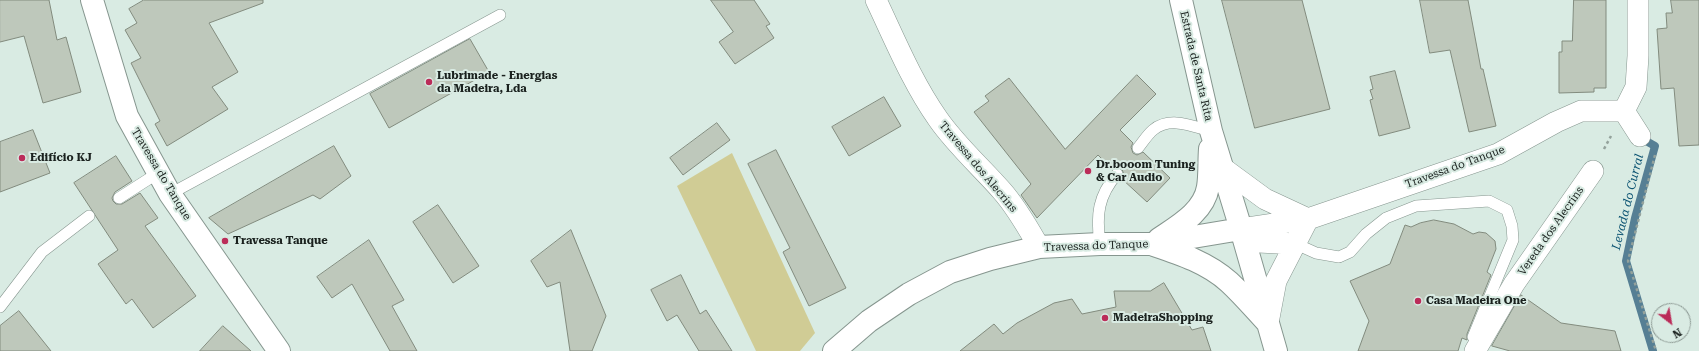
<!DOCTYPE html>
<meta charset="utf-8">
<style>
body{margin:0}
#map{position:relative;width:1699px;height:351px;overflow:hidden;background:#d9ebe3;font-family:"Roboto Serif",serif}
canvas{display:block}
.north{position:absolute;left:1651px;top:303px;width:40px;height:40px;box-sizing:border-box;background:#d9ebe3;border:1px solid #8d9a94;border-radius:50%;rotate:149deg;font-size:11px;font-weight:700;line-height:16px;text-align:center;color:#1a211e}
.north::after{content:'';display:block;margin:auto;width:14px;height:18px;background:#bb2c59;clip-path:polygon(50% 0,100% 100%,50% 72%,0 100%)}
</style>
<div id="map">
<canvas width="1699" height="351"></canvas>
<div class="north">N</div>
</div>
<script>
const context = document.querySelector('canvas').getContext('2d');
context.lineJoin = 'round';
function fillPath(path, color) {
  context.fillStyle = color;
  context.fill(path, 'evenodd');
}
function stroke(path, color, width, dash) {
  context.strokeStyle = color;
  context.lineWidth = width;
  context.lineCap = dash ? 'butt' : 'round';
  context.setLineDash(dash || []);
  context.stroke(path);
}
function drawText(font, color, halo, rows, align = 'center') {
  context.font = font + ' "Roboto Serif",serif';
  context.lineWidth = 4;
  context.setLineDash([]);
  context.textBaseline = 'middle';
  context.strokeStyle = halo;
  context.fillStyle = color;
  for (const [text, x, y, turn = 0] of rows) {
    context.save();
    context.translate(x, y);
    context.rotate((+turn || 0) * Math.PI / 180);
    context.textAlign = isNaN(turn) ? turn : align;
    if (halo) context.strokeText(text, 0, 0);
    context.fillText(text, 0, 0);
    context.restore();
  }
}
fillPath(new Path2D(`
 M 732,153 L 815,333 L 800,351 L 756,351 L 677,186 Z`), '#d0cc95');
stroke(new Path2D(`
 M 1639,137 L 1655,146 L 1635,218 L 1626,261 L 1653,351`), '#567f94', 8);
const building = new Path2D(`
 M 0,0 L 49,0 L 57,40 L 66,37 L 81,92 L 43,103 L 24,36 L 0,42 Z
 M 144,0 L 263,0 L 263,3 L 209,23 L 238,72 L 212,87 L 228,109 L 167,146 L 155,124 L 160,121 L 131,63 L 141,58 L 125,30 L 137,23 L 129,9 Z
 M 711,0 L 754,0 L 770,24 L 766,26 L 774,38 L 735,64 L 719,42 L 733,32 Z
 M 1222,0 L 1302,0 L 1330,109 L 1255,128 Z
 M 1420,0 L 1468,0 L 1481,69 L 1483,69 L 1496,126 L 1469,132 L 1450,50 L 1430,53 Z
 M 1574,0 L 1606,0 L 1606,88 L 1594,88 L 1594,92 L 1559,93 L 1559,52 L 1562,52 L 1562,41 L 1572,41 Z
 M 1671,0 L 1699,0 L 1699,145 L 1679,146 L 1674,88 L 1661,89 L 1657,29 L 1667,28 L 1666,13 L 1672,13 Z
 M 470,39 L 489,72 L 389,128 L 370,94 Z
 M 1395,71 L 1410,128 L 1379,136 L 1370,100 L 1373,99 L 1370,90 L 1373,89 L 1370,77 Z
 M 1137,75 L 1156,94 L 1120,130 L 1133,143 L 1131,147 L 1133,153 L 1137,155 L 1143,152 L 1170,178 L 1147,202 L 1122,179 L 1124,175 L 1122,169 L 1118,167 L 1112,169 L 1098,155 L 1037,218 L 1021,195 L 1031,184 L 974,112 L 989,101 L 985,96 L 1009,78 L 1065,149 Z
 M 884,97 L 901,126 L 849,156 L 832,127 Z
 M 717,123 L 730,140 L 683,175 L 670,158 Z
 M 33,130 L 50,173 L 0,192 L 0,142 Z
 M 334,146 L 351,176 L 320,199 L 313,195 L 228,234 L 209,218 Z
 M 776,150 L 846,288 L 809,306 L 783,252 L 790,248 L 748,164 Z
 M 116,156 L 132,181 L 115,192 L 112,198 L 113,201 L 116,204 L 122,204 L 140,193 L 158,218 L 145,226 L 196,296 L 153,328 L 132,299 L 126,304 L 98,264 L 118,250 L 74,183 Z
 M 438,205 L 479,266 L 453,283 L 413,222 Z
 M 1434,220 L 1454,224 L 1473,234 L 1479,232 L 1486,233 L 1495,241 L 1496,249 L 1487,272 L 1491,275 L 1467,334 L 1467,340 L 1462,338 L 1458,351 L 1358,351 L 1369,321 L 1350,281 L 1390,264 L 1405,225 L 1411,227 L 1420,223 Z
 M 571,230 L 606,316 L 592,351 L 570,351 L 560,282 L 547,287 L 531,261 Z
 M 369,240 L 404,300 L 392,306 L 417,351 L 390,351 L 352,284 L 332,298 L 317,277 Z
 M 681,275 L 700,314 L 706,310 L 732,351 L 699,351 L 677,315 L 667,321 L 651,290 Z
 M 1164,283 L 1192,330 L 1203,327 L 1211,351 L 960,351 L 994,324 L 1003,334 L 1017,323 L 1054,303 L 1072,299 L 1082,314 L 1116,307 L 1114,291 L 1150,291 Z
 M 1521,295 L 1561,323 L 1615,331 L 1621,351 L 1510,351 L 1492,346 Z
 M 19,311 L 51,351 L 0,351 L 0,326 Z
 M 223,326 L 251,351 L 200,351 Z`);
fillPath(building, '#bec8bb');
stroke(building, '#828b7e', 1);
const service = new Path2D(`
 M 1138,148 C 1143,142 1147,135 1153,130 C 1170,116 1192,126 1211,131
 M 170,194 L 500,15
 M 119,198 L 158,173
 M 1100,244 C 1096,215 1098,196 1117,174
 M 1296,244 L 1316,253 L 1339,257 L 1350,252 L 1366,234 L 1386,218 L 1416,206 L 1489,201 L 1507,210 L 1512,226 L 1513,240 L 1473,337
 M 0,307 L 42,252 L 89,216`);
const minor = new Path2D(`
 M 876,0 C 895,40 912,82 938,119 C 956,145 981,167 1002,191 C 1017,208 1028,228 1039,247
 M 1624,111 L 1640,136
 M 1220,166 L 1265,199 L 1308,219
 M 1241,229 L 1308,219 L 1498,154 L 1556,122 L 1581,111 L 1624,111 L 1636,87 L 1638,56 L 1638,0
 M 1241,229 L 1259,242 L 1296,244
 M 1268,323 L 1276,281 L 1308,219
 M 1475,351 L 1514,284 L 1593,171`);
const tertiary = new Path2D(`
 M 92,0 L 127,116 L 170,194 L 279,351
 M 1181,0 L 1211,131 L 1241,229 L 1276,351
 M 1159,239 C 1178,226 1204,212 1208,187 C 1210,175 1209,161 1210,149
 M 1154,245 C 1181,254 1208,263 1229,282 C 1242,294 1254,308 1266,321
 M 834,351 L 869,321 L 909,294 L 950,272 L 990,259 L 1039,247 L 1100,244 L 1151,244 L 1241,229`);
stroke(service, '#86968f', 12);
stroke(minor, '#86968f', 22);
stroke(tertiary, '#86968f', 24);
stroke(new Path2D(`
 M 1604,149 L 1611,136
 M 1655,155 L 1628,261 L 1656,351`), '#94a29c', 2.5, [3, 3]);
stroke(service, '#fff', 11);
stroke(minor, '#fff', 21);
stroke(tertiary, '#fff', 22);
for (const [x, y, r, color] of [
 [429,82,4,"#bb2c59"],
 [22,158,4,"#bb2c59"],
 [1088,171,4,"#bb2c59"],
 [225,241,4,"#bb2c59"],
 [1418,301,4,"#bb2c59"],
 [1105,318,4,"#bb2c59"]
]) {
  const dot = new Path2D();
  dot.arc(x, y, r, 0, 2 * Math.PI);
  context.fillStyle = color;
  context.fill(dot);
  stroke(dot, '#d9ebe3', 1.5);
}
drawText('11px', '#1a211e', '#d9ebe3', [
 ["Estrada de Santa Rita",1196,66,77],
 ["Travessa dos Alecrins",978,167,50],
 ["Travessa do Tanque",1455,167,-20],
 ["Travessa do Tanque",161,174,59],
 ["Vereda dos Alecrins",1551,231,-55],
 ["Travessa do Tanque",1096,246,-2]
]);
drawText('bold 11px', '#1a211e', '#d9ebe3', [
 ["Lubrimade - Energias",437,76],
 ["da Madeira, Lda",437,89],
 ["Edifício KJ",30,158],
 ["Dr.booom Tuning",1096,165],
 ["& Car Audio",1096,178],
 ["Travessa Tanque",233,241],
 ["Casa Madeira One",1426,301],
 ["MadeiraShopping",1113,318]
], 'left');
drawText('italic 12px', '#0c5473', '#d9ebe3', [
 ["Levada do Curral",1628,202,-76]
]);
</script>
